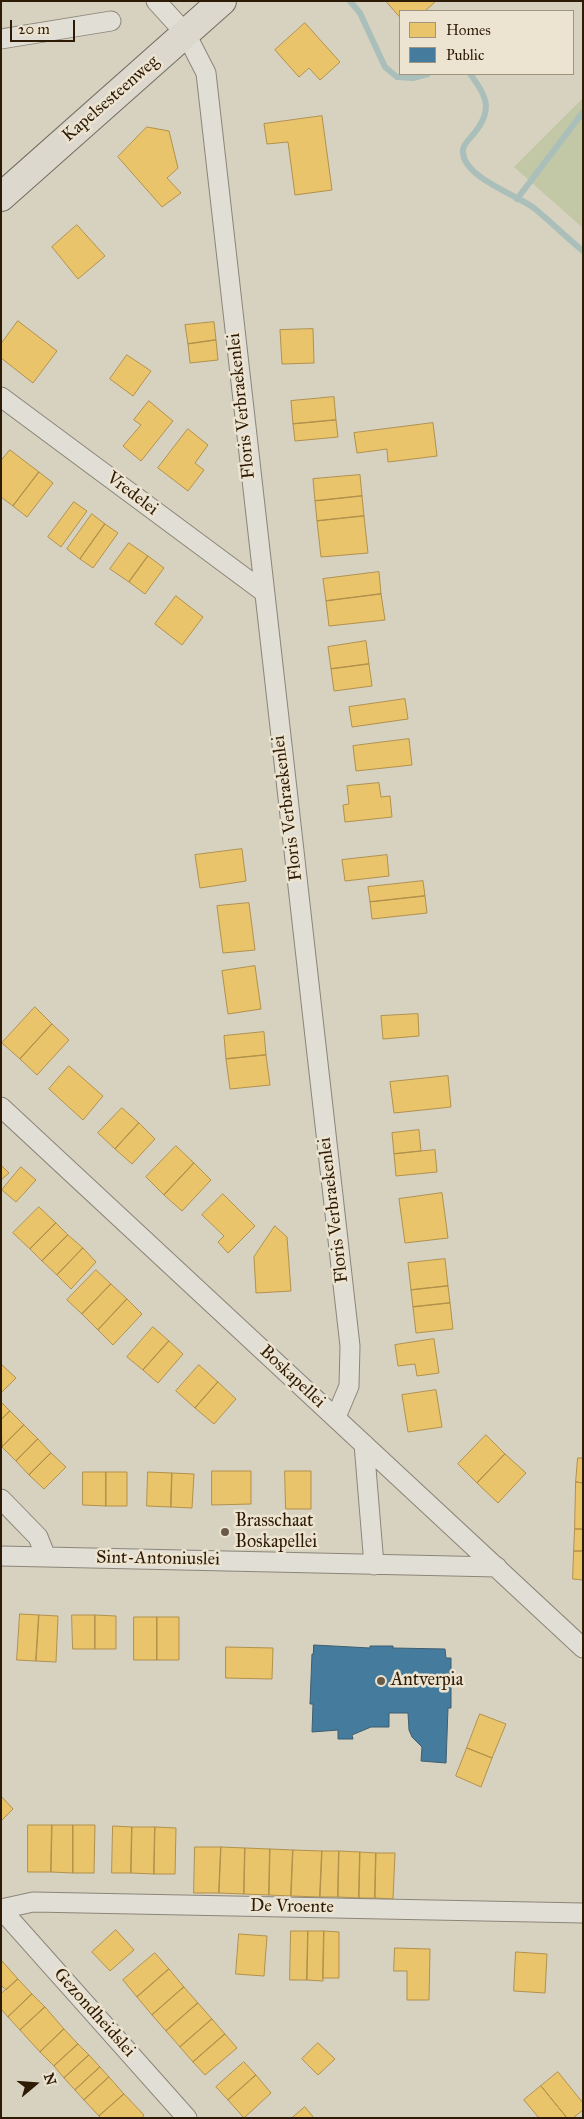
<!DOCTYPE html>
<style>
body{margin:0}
#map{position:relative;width:584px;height:2119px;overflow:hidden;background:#d7d1c0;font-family:"IM FELL Great Primer",serif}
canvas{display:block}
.frame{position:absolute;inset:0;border:2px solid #2e1b06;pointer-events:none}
.legend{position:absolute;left:399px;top:10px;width:175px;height:65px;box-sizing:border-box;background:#ece4d0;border:1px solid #a0947f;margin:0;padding:6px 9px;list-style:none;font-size:15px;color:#2e1b06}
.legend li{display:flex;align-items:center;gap:10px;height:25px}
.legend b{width:25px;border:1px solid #a0947f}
.north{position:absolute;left:10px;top:2059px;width:50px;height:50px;-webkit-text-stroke:4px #ece4d0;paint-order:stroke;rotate:72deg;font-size:14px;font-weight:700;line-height:20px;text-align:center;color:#2e1b06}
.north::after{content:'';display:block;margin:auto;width:18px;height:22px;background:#2e1b06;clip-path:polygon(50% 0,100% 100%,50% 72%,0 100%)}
.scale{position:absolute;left:10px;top:20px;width:65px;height:22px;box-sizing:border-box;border:2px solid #2e1b06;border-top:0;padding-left:6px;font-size:15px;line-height:18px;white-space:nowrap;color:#2e1b06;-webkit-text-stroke:4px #ece4d0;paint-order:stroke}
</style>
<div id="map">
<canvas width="584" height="2119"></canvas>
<div class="frame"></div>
<ul class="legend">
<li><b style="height:14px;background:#e9c46a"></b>Homes</li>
<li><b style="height:14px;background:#457b9d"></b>Public</li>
</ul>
<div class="north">N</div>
<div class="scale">20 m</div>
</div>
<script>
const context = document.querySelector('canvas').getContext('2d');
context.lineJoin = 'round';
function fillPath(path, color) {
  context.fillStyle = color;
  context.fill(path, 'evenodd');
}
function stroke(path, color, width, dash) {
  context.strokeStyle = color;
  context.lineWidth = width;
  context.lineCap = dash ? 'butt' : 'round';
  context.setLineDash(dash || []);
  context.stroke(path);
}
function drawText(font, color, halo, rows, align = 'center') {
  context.font = font + ' "IM FELL Great Primer",serif';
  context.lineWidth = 5;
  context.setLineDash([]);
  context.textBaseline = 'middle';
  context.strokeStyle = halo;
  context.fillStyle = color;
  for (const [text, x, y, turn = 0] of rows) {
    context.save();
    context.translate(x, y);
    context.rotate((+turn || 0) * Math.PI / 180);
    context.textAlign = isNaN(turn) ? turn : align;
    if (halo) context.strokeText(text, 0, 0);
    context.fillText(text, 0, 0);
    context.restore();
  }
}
fillPath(new Path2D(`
 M 583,98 L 583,228 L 514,167 Z`), '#c2c7a6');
const homes = new Path2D(`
 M 386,1 L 436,1 L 425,11 L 400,11 L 400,17 Z
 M 305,23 L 340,62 L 320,80 L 309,68 L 299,77 L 275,50 Z
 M 322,116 L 332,190 L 295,195 L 288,142 L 267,144 L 264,124 Z
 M 147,127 L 169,131 L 178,168 L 167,178 L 181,193 L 162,207 L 118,157 Z
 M 77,225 L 105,256 L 78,279 L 52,247 Z
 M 18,321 L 57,351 L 33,383 L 1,358 L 1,344 Z
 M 214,322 L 216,340 L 188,344 L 185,325 Z
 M 313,329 L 314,363 L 282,364 L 280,330 Z
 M 216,340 L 218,360 L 190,363 L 188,344 Z
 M 127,355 L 151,371 L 133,396 L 110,379 Z
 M 334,397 L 336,420 L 293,424 L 291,401 Z
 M 149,401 L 173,421 L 141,461 L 123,446 L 141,425 L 134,420 Z
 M 336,420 L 338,437 L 295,441 L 293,424 Z
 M 433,423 L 437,456 L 388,462 L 387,449 L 357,453 L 354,433 Z
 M 188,429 L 208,445 L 195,463 L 204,470 L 188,491 L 158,468 Z
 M 10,450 L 39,472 L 13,506 L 1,497 L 1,461 Z
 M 39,472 L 53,483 L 27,517 L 13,506 Z
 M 360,475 L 362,496 L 315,501 L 313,479 Z
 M 362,496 L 364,516 L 317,521 L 315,501 Z
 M 74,502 L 87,511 L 61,547 L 48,537 Z
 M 92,514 L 105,524 L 80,559 L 67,549 Z
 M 364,516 L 368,553 L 321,557 L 317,521 Z
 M 105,524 L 118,533 L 93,568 L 80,559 Z
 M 129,543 L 148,556 L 129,582 L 110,569 Z
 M 148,556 L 164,568 L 145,594 L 129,582 Z
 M 379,572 L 381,594 L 326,601 L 323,579 Z
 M 381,594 L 385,620 L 329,626 L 326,601 Z
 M 176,596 L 203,617 L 182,645 L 155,624 Z
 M 366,641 L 369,664 L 331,669 L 328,647 Z
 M 369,664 L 372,686 L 334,691 L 331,669 Z
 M 405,699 L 408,719 L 352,727 L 349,707 Z
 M 409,739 L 412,765 L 356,771 L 353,746 Z
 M 379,783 L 381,797 L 390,796 L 392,817 L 345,822 L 343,805 L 349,804 L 347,786 Z
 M 242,849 L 246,881 L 200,888 L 195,855 Z
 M 387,855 L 389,876 L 345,881 L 342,860 Z
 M 423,881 L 425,896 L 370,902 L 368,887 Z
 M 425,896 L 427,913 L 372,919 L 370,902 Z
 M 249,903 L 255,950 L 223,953 L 217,906 Z
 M 255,966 L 261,1009 L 228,1014 L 222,971 Z
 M 35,1007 L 52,1024 L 20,1059 L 2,1043 Z
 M 418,1014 L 419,1036 L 383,1039 L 381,1016 Z
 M 52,1024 L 69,1040 L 37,1075 L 20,1059 Z
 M 264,1032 L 266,1055 L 226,1059 L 224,1036 Z
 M 266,1055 L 270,1085 L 230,1089 L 226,1059 Z
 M 69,1066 L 103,1096 L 83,1120 L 49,1089 Z
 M 448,1076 L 451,1107 L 394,1113 L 390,1082 Z
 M 122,1108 L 139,1123 L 115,1149 L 98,1133 Z
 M 139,1123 L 155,1139 L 132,1164 L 115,1149 Z
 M 419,1130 L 421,1151 L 394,1154 L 392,1133 Z
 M 176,1146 L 194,1163 L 164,1195 L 146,1177 Z
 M 435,1150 L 437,1172 L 396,1176 L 394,1154 Z
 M 194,1163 L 211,1180 L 182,1211 L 164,1195 Z
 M 1,1165 L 9,1173 L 1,1180 Z
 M 21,1167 L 36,1180 L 16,1202 L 2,1190 Z
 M 442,1193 L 448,1238 L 405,1243 L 399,1199 Z
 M 223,1194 L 255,1226 L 228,1253 L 218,1242 L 224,1236 L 202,1215 Z
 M 39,1207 L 56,1223 L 30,1249 L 13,1233 Z
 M 56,1223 L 68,1235 L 42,1261 L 30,1249 Z
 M 275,1226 L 287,1237 L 291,1291 L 256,1293 L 254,1257 Z
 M 68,1235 L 83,1248 L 57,1275 L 42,1261 Z
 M 83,1248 L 96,1262 L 71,1289 L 57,1275 Z
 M 445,1259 L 448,1286 L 411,1290 L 408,1263 Z
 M 96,1270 L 111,1284 L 82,1314 L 67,1300 Z
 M 111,1284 L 127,1299 L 98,1330 L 82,1314 Z
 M 448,1286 L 450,1303 L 413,1307 L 411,1290 Z
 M 127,1299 L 142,1314 L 113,1345 L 98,1330 Z
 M 450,1303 L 453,1329 L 416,1333 L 413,1307 Z
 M 153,1327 L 169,1341 L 143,1370 L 127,1357 Z
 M 434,1339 L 439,1373 L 417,1376 L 415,1364 L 398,1366 L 395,1345 Z
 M 169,1341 L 183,1354 L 158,1383 L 143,1370 Z
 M 1,1364 L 16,1378 L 1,1393 Z
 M 199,1365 L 218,1382 L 195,1408 L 176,1391 Z
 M 218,1382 L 236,1399 L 214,1424 L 195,1408 Z
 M 436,1390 L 442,1427 L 408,1432 L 402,1395 Z
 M 1,1402 L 10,1411 L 1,1420 Z
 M 10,1411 L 24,1425 L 2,1447 L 1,1420 Z
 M 24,1425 L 38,1439 L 16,1461 L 2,1447 Z
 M 486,1435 L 505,1454 L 477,1483 L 458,1464 Z
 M 38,1439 L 51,1453 L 29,1475 L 16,1461 Z
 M 51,1453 L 66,1467 L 44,1489 L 29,1475 Z
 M 505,1454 L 526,1473 L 498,1503 L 477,1483 Z
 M 578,1458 L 583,1458 L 583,1483 L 576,1482 Z
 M 212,1471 L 251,1471 L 251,1504 L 212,1505 Z
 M 285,1471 L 311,1471 L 311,1509 L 286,1509 Z
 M 83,1472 L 106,1472 L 106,1506 L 83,1505 Z
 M 106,1472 L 127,1472 L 127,1506 L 106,1506 Z
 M 148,1472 L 172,1473 L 171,1507 L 147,1506 Z
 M 172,1473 L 194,1474 L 192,1508 L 171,1507 Z
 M 576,1482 L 583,1483 L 583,1529 L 575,1529 Z
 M 575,1529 L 583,1529 L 583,1551 L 574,1551 Z
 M 574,1551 L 583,1551 L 583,1580 L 573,1579 Z
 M 20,1614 L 39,1615 L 36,1661 L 17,1660 Z
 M 39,1615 L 58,1616 L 56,1662 L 36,1661 Z
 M 72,1615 L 95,1615 L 95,1649 L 73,1649 Z
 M 95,1615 L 116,1616 L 116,1649 L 95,1649 Z
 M 134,1617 L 157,1617 L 157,1660 L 134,1660 Z
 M 157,1617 L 179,1617 L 179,1660 L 157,1660 Z
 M 226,1647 L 273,1648 L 272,1679 L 226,1678 Z
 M 480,1714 L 506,1724 L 492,1758 L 467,1748 Z
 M 467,1748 L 492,1758 L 481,1787 L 456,1776 Z
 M 1,1796 L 13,1809 L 1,1821 Z
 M 28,1825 L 52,1825 L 51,1872 L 28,1872 Z
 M 52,1825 L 73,1825 L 73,1873 L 51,1872 Z
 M 73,1825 L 95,1825 L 94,1873 L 73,1873 Z
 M 113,1826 L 132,1827 L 131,1873 L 112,1873 Z
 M 132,1827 L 155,1827 L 154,1874 L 131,1873 Z
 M 155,1827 L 176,1828 L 175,1874 L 154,1874 Z
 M 195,1847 L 221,1847 L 219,1893 L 194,1893 Z
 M 221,1847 L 245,1848 L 244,1894 L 219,1893 Z
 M 245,1848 L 270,1849 L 269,1895 L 244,1894 Z
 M 270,1849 L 293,1850 L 291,1896 L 269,1895 Z
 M 293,1850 L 322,1851 L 320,1897 L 291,1896 Z
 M 322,1851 L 339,1851 L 338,1897 L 320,1897 Z
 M 339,1851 L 360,1852 L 359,1898 L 338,1897 Z
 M 360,1852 L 376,1853 L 375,1898 L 359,1898 Z
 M 376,1853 L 395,1853 L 393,1899 L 375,1898 Z
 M 116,1930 L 134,1950 L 110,1971 L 92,1952 Z
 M 291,1931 L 308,1931 L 307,1980 L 290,1980 Z
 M 308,1931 L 324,1931 L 323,1981 L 307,1980 Z
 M 324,1931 L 339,1932 L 339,1978 L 323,1978 Z
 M 239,1934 L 267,1936 L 264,1976 L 236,1974 Z
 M 395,1948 L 430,1949 L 429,2000 L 407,2000 L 407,1971 L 394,1971 Z
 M 516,1952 L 547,1954 L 545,1993 L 514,1991 Z
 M 155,1953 L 169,1969 L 137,1997 L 123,1980 Z
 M 2,1961 L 18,1979 L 6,1990 L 1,1985 Z
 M 169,1969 L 184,1987 L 152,2015 L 137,1997 Z
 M 18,1979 L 32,1994 L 8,2017 L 1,2009 L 1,1994 Z
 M 184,1987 L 198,2003 L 166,2031 L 152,2015 Z
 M 32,1994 L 45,2007 L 20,2030 L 8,2017 Z
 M 198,2003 L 212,2019 L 180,2047 L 166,2031 Z
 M 45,2007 L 64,2029 L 40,2052 L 20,2030 Z
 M 212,2019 L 225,2034 L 193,2062 L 180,2047 Z
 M 64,2029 L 78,2044 L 54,2066 L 40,2052 Z
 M 225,2034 L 237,2048 L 205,2075 L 193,2062 Z
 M 318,2043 L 335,2059 L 318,2075 L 302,2059 Z
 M 78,2044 L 89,2055 L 64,2078 L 54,2066 Z
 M 89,2055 L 100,2067 L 75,2090 L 64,2078 Z
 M 244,2062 L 256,2075 L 228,2100 L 216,2087 Z
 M 100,2067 L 109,2077 L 84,2100 L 75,2090 Z
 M 558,2072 L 583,2103 L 583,2110 L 573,2118 L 567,2118 L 541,2086 Z
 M 256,2075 L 271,2093 L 244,2118 L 228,2100 Z
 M 109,2077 L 124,2094 L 99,2116 L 84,2100 Z
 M 541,2086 L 567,2118 L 539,2118 L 524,2100 Z
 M 124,2094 L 144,2115 L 142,2118 L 101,2118 L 99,2116 Z
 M 305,2107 L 314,2118 L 292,2118 Z`);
fillPath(homes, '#e9c46a');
stroke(homes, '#b1914c', 1);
const public = new Path2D(`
 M 314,1645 L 370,1648 L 370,1646 L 393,1646 L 393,1648 L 445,1649 L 446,1658 L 451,1658 L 451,1708 L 448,1708 L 446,1763 L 421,1761 L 422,1747 L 412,1737 L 409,1730 L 408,1713 L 389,1713 L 389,1727 L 371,1727 L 352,1735 L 353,1739 L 338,1739 L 338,1730 L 312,1732 L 313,1704 L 310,1704 L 312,1654 L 313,1654 Z`);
fillPath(public, '#457b9d');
stroke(public, '#3e5e70', 1);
stroke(new Path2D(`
 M 350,1 L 360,13 L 385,67 L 397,77 L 413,78 L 428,74
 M 470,74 C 489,98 493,112 471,137 C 467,141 462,147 463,153 C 465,178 517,195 534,208 C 551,222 566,237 583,251
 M 517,199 L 583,112`), '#aabfba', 6);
const street = new Path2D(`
 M 156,1 L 186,34 L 206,73 L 350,1346 L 349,1386 L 336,1417
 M 1,39 L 111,21
 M 1,397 L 264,592
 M 1,1107 L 583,1648
 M 364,1444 L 374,1565
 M 1,1499 L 38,1537 L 46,1557
 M 1,1556 L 497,1567
 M 1,1909 L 33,1902 L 583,1913
 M 1,1909 L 187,2118`);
const primary = new Path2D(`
 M 1,197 L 222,1`);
stroke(street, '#8c8679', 21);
stroke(primary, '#736c61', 30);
stroke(street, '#e1ded5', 19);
stroke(primary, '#dcd8ce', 28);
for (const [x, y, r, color] of [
 [225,1532,5,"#695b47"],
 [381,1681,5,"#695b47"]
]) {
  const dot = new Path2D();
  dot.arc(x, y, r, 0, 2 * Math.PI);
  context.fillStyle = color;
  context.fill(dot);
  stroke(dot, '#ece4d0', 2);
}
drawText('18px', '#2e1b06', '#ece4d0', [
 ["Kapelsesteenweg",111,99,-41],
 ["Floris Verbraekenlei",242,406,-96],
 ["Vredelei",132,494,37],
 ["Floris Verbraekenlei",288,808,-97],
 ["Floris Verbraekenlei",334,1210,-97],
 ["Boskapellei",292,1377,43],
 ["Sint-Antoniuslei",158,1559,1],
 ["De Vroente",292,1907,1],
 ["Gezondheidslei",94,2013,48]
]);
drawText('18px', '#2e1b06', '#ece4d0', [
 ["Brasschaat",235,1522],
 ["Boskapellei",235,1543],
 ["Antverpia",391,1681]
], 'left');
</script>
